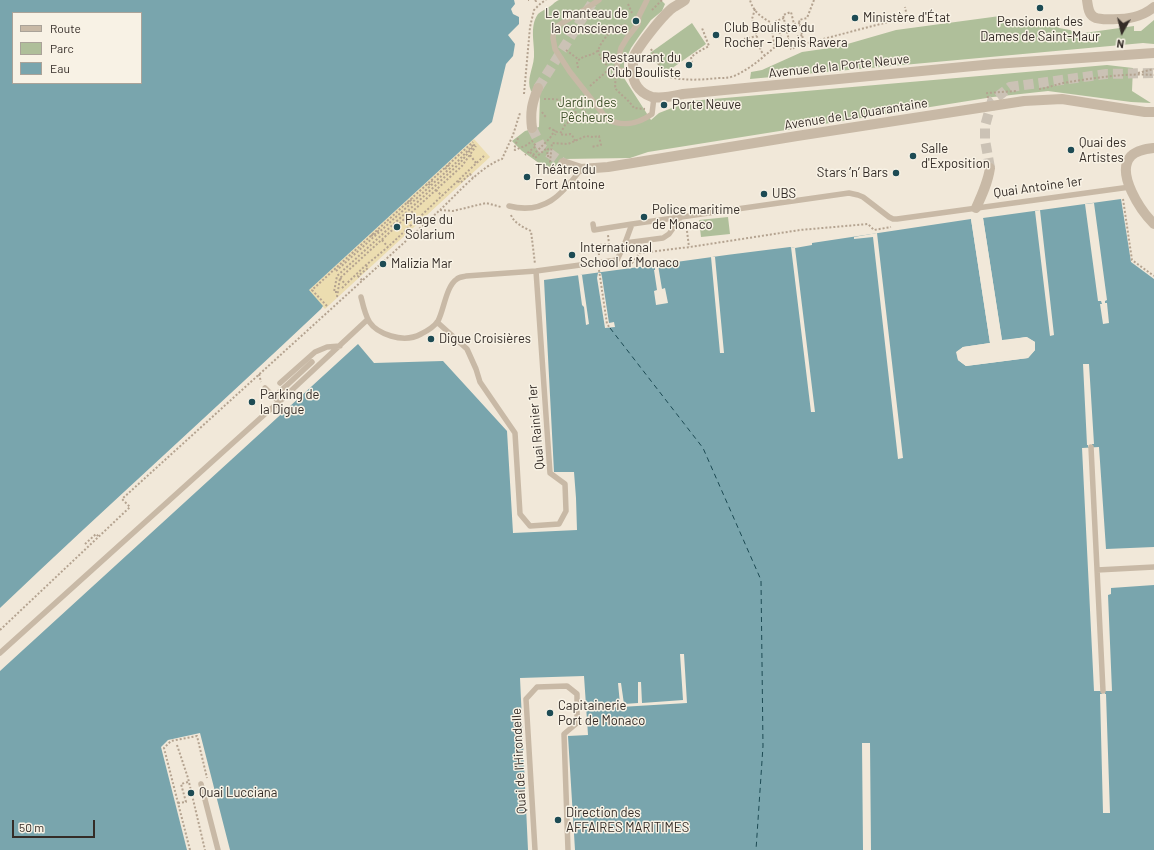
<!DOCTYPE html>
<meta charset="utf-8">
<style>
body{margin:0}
#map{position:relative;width:1154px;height:850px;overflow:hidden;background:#f1e8d9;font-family:Barlow,sans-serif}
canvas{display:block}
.legend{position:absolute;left:12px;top:12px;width:130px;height:72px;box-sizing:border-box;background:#f8f2e5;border:1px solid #aaa399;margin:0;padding:5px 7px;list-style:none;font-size:12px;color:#342c27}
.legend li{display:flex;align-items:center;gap:8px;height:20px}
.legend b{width:20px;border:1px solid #aaa399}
.north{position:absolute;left:1102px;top:12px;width:40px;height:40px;-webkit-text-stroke:3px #f8f2e5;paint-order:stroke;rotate:188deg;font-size:11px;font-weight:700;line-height:16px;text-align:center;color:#342c27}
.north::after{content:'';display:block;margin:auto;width:14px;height:18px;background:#342c27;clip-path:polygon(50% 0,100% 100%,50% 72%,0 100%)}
.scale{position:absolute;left:12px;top:820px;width:83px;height:18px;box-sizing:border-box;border:2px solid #342c27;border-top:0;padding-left:5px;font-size:12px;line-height:14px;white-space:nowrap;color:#342c27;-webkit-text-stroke:3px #f8f2e5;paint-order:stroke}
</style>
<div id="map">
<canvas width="1154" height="850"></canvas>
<ul class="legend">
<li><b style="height:5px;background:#c8b9a6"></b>Route</li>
<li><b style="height:11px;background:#afbf9a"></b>Parc</li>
<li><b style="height:11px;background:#79a5ad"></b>Eau</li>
</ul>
<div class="north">N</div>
<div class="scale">50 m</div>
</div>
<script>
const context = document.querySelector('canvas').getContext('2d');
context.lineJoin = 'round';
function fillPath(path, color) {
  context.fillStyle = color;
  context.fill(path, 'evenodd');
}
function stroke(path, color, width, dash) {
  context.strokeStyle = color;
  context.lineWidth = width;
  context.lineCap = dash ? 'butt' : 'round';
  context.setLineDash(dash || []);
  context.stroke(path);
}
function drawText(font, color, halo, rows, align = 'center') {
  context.font = font + ' Barlow,sans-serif';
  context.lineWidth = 3;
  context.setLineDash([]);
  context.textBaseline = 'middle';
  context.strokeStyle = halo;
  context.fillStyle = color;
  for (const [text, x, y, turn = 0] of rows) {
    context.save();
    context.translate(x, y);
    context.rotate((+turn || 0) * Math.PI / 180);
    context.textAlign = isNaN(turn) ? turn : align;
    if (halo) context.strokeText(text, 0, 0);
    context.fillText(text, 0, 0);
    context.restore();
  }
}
fillPath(new Path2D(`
 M 559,0 L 661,0 L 665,4 L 662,11 L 651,20 L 640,35 L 631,48 L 624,63 L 624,78 L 651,120 L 659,113 L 690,101 L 1107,65 L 1133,68 L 1132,91 L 1151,103 L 1131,102 L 1048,91 L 993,97 L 648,152 L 630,158 L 563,159 L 550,171 L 522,151 L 512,141 L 525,131 L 539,127 L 540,95 L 531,91 C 526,79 533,70 534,57 C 535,43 529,27 538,14 C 541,11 546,9 549,7 C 553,5 554,2 559,0 Z
 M 1000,16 L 1003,23 L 1057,18 L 1059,28 L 1070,30 L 1077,34 L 1134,26 L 1134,31 L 1141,31 L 1154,20 L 1154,44 L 1143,43 L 750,79 L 751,72 L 762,70 L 802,52 L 837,47 L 896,30 Z
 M 692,23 L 706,44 L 664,74 L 650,53 Z
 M 728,217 L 730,234 L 701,237 L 699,220 Z`), '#afbf9a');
fillPath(new Path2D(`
 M 474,139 L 490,157 L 325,309 L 308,291 Z`), '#ecddb0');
fillPath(new Path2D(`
 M 0,0 L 514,0 L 515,4 L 511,9 L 513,14 L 519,17 L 519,24 L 508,35 L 515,44 L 513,56 L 506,64 L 492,122 L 309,290 L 323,306 L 321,309 C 215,409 106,507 0,608 ZM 13,13 L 141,13 L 141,83 L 13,83 Z
 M 1121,199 L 1131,262 L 1154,279 L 1154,547 L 1106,549 L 1099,447 L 1082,448 L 1094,691 L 1112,691 L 1108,595 L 1111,594 L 1111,588 L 1154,585 L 1154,850 L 575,850 L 568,736 L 588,735 L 584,676 L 520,678 L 528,850 L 230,850 L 200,733 L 168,740 L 161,747 L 187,850 L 0,850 L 0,671 L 358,344 L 374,363 L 443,361 L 507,431 L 513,533 L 577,530 L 576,498 L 574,472 L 554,472 L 544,280 C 626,269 708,257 790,247 L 795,248 L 812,245 L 812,243 L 971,219 L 990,343 L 963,347 L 957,352 L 958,360 L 966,366 L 1028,358 L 1035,350 L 1035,342 L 1026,337 L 1002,341 L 983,218 Z`), '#79a5ad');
fillPath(new Path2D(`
 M 1094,203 L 1107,300 L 1105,301 L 1105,303 L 1107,303 L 1109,323 L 1103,324 L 1100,304 L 1102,304 L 1101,301 L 1098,301 L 1085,204 Z
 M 1040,210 L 1054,335 L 1050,336 L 1035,211 Z
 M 981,218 L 983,218 L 1002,340 L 1027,337 L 1035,342 L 1035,350 L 1028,358 L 966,366 L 958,360 L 956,352 L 963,347 L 990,343 L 971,219 L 973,219 L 992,343 L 990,345 L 964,349 L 959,353 L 960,359 L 967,364 L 1027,356 L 1033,349 L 1033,343 L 1026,339 L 1002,343 L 1000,341 Z
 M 877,233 L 903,458 L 898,459 L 873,237 L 854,239 L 854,237 Z
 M 791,247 L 795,248 L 815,412 L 811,412 Z
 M 711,257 L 715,257 L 724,353 L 720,353 Z
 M 658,265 L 662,289 L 665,288 L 668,303 L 656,305 L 654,291 L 657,290 L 654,270 L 655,270 L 655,266 Z
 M 598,273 L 601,273 L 602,277 L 609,323 L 614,322 L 615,327 L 605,328 L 597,278 Z
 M 578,275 L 582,275 L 589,324 L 586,325 L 584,307 L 582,305 Z
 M 1083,364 L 1089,364 L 1094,444 L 1092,444 L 1092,447 L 1088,447 L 1088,445 L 1087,445 Z
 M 680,654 L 684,654 L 687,703 L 587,709 L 586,706 L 620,704 L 618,683 L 621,683 L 624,704 L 638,703 L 638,682 L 641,682 L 642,703 L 683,700 Z
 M 1102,691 L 1104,691 L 1105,694 L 1106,694 L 1110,813 L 1103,813 L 1100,694 L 1102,694 Z
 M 862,743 L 870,743 L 871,850 L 863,850 Z`), '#f1e8d9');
stroke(new Path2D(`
 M 610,328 L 703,448 L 761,580 L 763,746 L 756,850`), '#1d4b54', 1, [5, 4]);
stroke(new Path2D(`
 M 538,88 L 594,0
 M 532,128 L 542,148 L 563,163`), '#cbc2b5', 10, [10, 5]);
stroke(new Path2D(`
 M 990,168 L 985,140 L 985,126 L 992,101 L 1010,87 L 1106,74 L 1154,73`), '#cbc2b5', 10, [10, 5]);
stroke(new Path2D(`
 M 528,0 L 529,0
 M 535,0 L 536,1 L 537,0
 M 814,0 L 807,18 L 799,20 L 804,44 L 907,17 L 905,7
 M 628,4 L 632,13
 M 755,9 L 752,19 L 761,51 L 765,56
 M 652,10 L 662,0
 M 784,18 L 776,21 L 782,41 L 789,39
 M 800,23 L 794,24 L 791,12 L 783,15 L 791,49 L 800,46 L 798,36 L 803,35
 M 744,39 L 757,36
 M 651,49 L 665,76 C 683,81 701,80 718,78 C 724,78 729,78 734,76 C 750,69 762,58 775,47 L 770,22 C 761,17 753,11 750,0
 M 566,50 L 578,59
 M 598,50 L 602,61 L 609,67
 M 692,63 L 691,57 L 698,52 L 709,46 L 702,28
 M 578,68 L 577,62 C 582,55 589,57 596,52 C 599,50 599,47 601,44 C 607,34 615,26 628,24
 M 1138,73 L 1154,69
 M 616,77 C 614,91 615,88 624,97 C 628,100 631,104 634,108 L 645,109
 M 590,86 L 606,72 L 610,71
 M 1039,89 C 1047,88 1055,85 1063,83 C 1093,78 1124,73 1154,75
 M 524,94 L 530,27 L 534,10 L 541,3 L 546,0
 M 988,98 L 987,93 L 1016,91
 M 544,99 C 558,99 572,99 576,114
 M 542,112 L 544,115 L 546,117
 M 549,129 L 550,128 L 557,132 L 555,135
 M 518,138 L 514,149 L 515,150 L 527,145 L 532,141 L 536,146 L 525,155
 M 575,141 L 572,135 L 570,134 L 564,135 L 560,134 L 565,125 L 577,115 L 583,117 L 585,112 L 576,101 L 580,98
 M 1108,147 L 1120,146
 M 530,152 L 535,158 L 547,148 L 548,149 L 547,156 L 550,156
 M 470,155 L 476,163
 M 533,155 L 550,138 L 555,130
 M 445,169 L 450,164 L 449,163
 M 549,172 L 553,167 L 550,162 L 552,143 L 568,144 L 586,136 L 593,137 L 599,136 L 601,145 L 591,147
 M 458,181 L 460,183 L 470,174 L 473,178
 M 426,184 L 428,186 L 432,181 L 431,180
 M 436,190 L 442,196
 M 1123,199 L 1132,260 L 1154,276
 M 407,202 L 408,203 L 413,198
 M 440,210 L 453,211 L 486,203 L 501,207
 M 511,215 C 514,223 523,227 531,231 L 535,264
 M 686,223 L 689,247
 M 371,235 L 373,236 L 378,231 L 377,230
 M 382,240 L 388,247
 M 599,255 L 598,245 L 609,244 L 608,235
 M 624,264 L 632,263 L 640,253 L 690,247 L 800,230 L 868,224 L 874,230 L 891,227
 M 599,270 L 607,324 L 610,328
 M 336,271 L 458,161 L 474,144
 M 340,278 L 346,285
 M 362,280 L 358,276 L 368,268 L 366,265
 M 342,288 L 366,265 L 388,247 L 484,156
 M 337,292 L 334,292 L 337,276 L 460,163 L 475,144
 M 337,297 L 340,278 L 462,166 L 476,146
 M 327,306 L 312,290 L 473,142
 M 259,374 L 261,382
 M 85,544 L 96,534 L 98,536
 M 0,630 L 130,507 L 122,499 L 440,210 C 456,195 481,166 502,159 L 513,135 L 520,113
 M 177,745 L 188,778 L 205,850
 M 178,803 L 186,802 L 181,784 L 188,782
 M 190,850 L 164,748 L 171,741 L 197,736 L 207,778`), '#b4a390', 2, [2, 2]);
stroke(new Path2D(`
 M 599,0 L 584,10 L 559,25 L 554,30 L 553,38 L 555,49 L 570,72 L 607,119 C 622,127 638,124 652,114 L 654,97
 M 632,72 L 618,70 L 617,66 L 621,48 L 627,38 L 638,24 L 639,16 L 647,0
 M 509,206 C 544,215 562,195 581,169
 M 593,224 L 594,230 L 632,224
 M 625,243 L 663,238 L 669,234 L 681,217
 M 361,297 C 366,318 368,329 391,336 C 401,339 412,339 421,334 C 427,331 434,327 438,321 C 444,310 446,286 457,279 C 459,277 463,277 466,276 L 536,271 L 617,260 L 625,243 L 632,224 L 849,193 L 858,195 L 863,197 L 889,217 L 893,219 L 897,219 L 1130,187
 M 437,322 L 467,349 L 476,369 L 480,382 L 515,433 L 520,514 L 530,526 L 559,524 L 566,511 L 565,484 L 550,473 L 536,271
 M 280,383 L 315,352 L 327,347 L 340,346
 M 265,388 L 276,399
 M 274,397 L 312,362
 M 1091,447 L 1103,691
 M 1097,570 L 1154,567
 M 0,653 L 265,414 L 279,402 L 367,320
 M 201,784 L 218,850
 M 535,850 L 526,699 L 537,687 L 567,686 L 577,694 L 577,723 L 564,734 L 568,850`), '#c8b9a6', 5.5);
stroke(new Path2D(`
 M 685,0 C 680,4 674,6 670,10 C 660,19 642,42 635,54 C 633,58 633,62 633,66 C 631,81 638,92 652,97 C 662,99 674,96 683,94 L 994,64 L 1154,53
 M 1087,0 C 1088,6 1088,14 1094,17 C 1100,21 1126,19 1134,17 C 1142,15 1148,12 1154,7
 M 532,128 C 530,112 532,103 538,88
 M 1154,148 C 1146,149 1137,150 1131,156 C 1115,173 1141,211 1154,224
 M 563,163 L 581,169 L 608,167 L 797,136 L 1024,101 L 1062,99 L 1145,112 L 1154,112
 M 976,208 C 982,195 988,182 990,168`), '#c8b9a6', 10);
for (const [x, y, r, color] of [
 [1040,8,4,"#1d4b54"],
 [855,18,4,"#1d4b54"],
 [636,21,4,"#1d4b54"],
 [716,35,4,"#1d4b54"],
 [689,65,4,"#1d4b54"],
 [664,105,4,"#1d4b54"],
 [1071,150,4,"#1d4b54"],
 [913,156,4,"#1d4b54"],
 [896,173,4,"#1d4b54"],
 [527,177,4,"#1d4b54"],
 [764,194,4,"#1d4b54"],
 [644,217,4,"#1d4b54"],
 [397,227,4,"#1d4b54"],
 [572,255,4,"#1d4b54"],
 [383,264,4,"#1d4b54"],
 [431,339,4,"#1d4b54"],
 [252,402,4,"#1d4b54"],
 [550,713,4,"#1d4b54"],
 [191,793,4,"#1d4b54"],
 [558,820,4,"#1d4b54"]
]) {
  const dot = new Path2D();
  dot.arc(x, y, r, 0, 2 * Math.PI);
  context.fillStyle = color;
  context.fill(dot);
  stroke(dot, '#f8f2e5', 1.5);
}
drawText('13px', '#342c27', '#f8f2e5', [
 ["Le manteau de",628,14,"right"],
 ["la conscience",628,29,"right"],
 ["Ministère d'État",863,18],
 ["Pensionnat des",1040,22,"center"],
 ["Dames de Saint-Maur",1040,37,"center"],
 ["Club Bouliste du",724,28],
 ["Rocher - Denis Ravera",724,43],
 ["Restaurant du",681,58,"right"],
 ["Club Bouliste",681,73,"right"],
 ["Porte Neuve",672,105],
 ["Quai des",1079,143],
 ["Artistes",1079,158],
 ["Salle",921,149],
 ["d'Exposition",921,164],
 ["Théâtre du",535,170],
 ["Fort Antoine",535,185],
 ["Stars ’n’ Bars",888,173,"right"],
 ["UBS",772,194],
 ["Police maritime",652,210],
 ["de Monaco",652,225],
 ["Plage du",405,220],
 ["Solarium",405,235],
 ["International",580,248],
 ["School of Monaco",580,263],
 ["Malizia Mar",391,264],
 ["Digue Croisières",439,339],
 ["Parking de",260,395],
 ["la Digue",260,410],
 ["Capitainerie",558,706],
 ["Port de Monaco",558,721],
 ["Quai Lucciana",199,793],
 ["Direction des",566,813],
 ["AFFAIRES MARITIMES",566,828]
], 'left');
drawText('13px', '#342c27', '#f8f2e5', [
 ["Avenue de la Porte Neuve",839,66,-6],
 ["Avenue de La Quarantaine",856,114,-9],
 ["Quai Antoine 1er",1038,187,-8],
 ["Quai Rainier 1er",536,427,-95],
 ["Quai de l’Hirondelle",519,761,-93]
]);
drawText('13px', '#40522b', '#f8f2e5', [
 ["Jardin des",587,103],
 ["Pêcheurs",587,118]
]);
</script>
